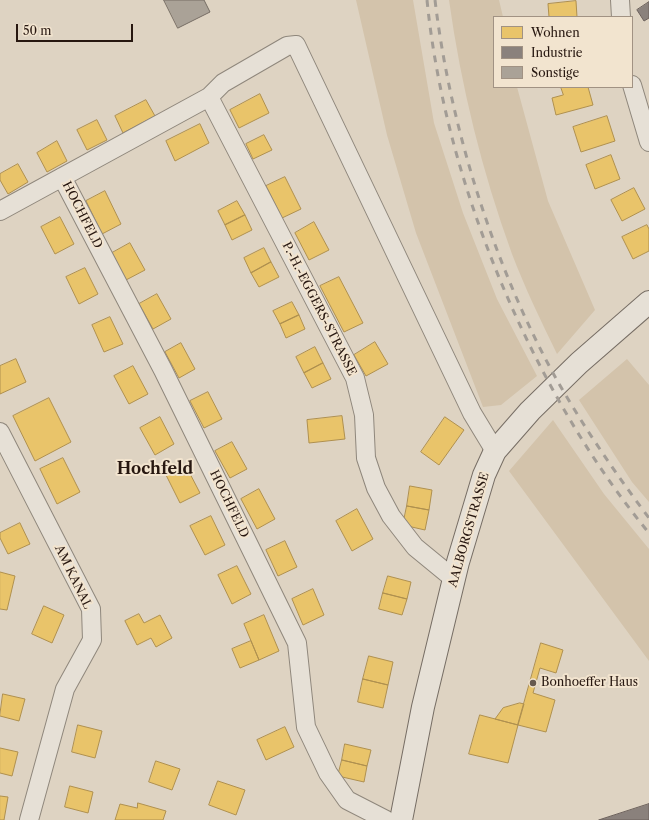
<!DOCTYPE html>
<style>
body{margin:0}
#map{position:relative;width:649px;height:820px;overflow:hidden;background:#ded3c2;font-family:"Libre Caslon Text",serif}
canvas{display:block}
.legend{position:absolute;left:493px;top:16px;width:140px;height:72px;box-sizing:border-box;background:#f2e4cf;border:1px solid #a19283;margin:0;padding:5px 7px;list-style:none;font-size:12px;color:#271710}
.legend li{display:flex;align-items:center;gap:8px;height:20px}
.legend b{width:20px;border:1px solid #a19283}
.scale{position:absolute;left:16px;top:24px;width:117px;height:18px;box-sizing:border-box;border:2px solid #271710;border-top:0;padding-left:5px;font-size:12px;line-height:14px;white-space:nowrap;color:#271710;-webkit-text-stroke:3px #f2e4cf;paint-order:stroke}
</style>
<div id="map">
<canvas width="649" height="820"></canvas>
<ul class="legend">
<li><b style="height:11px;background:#e9c46a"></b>Wohnen</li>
<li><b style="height:11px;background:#8a817c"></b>Industrie</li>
<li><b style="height:11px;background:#aaa297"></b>Sonstige</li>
</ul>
<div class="scale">50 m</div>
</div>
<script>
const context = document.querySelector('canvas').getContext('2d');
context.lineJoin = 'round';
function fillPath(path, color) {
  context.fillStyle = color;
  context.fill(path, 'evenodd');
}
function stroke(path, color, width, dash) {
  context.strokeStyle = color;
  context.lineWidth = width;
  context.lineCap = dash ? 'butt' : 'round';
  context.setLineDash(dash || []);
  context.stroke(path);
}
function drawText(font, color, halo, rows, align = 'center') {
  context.font = font + ' "Libre Caslon Text",serif';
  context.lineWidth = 4;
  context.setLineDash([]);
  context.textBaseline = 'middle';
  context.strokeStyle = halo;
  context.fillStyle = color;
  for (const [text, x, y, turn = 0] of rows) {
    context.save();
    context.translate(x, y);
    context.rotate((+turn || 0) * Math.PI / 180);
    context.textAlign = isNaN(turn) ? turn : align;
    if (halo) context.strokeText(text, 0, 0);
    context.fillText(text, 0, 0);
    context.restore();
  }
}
fillPath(new Path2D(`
 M 356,0 L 413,0 L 434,123 L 463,213 L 497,299 L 537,376 L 501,405 L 483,407 L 416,233 L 387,135 Z
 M 449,0 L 499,0 L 503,17 L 494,17 L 494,87 L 517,87 L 548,201 L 595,310 L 557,354 C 541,321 525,288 512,254 C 482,172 461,86 449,0 Z
 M 627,359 L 649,385 L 649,502 L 632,482 L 579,400 Z
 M 553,420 L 604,494 L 649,549 L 649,661 L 509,471 Z`), '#d3c3ab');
const homes = new Path2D(`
 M 576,1 L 577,17 L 549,17 L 548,4 Z
 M 561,87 L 588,87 L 593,105 L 556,115 L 552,98 L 563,95 Z
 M 260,94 L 269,113 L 239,128 L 230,110 Z
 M 146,100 L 155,116 L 123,133 L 115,116 Z
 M 607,116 L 615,141 L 581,152 L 573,127 Z
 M 97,120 L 107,140 L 87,150 L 77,130 Z
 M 200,124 L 209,143 L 175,161 L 166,141 Z
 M 264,135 L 272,150 L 253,159 L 246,144 Z
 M 57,141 L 67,161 L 47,172 L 37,153 Z
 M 611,155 L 620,179 L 595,189 L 586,165 Z
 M 18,164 L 28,182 L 8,194 L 0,180 L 0,174 Z
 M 285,177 L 301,209 L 282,218 L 266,186 Z
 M 634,188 L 645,209 L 622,221 L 611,200 Z
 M 105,191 L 121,224 L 102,234 L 86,201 Z
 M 237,201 L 245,215 L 225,225 L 218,211 Z
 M 245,215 L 252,230 L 232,240 L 225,225 Z
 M 60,217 L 74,244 L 55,254 L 41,227 Z
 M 314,222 L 329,250 L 309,260 L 295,233 Z
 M 647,225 L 649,229 L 649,251 L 633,259 L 622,237 Z
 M 130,243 L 145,270 L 126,280 L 112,253 Z
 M 264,248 L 271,262 L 251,273 L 244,258 Z
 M 271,262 L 279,277 L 259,287 L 251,273 Z
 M 85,268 L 98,294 L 79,304 L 66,277 Z
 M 339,277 L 363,323 L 344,332 L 320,286 Z
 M 157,294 L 171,319 L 153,329 L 139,304 Z
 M 292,302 L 299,315 L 280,324 L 273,311 Z
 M 299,315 L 305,329 L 286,338 L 280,324 Z
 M 110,317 L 123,344 L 104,352 L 92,325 Z
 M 375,342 L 388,364 L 366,376 L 354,355 Z
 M 181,343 L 195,369 L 179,378 L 165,352 Z
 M 315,347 L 323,363 L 304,373 L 296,357 Z
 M 16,359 L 26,382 L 0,394 L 0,366 Z
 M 323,363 L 331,379 L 312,388 L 304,373 Z
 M 133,366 L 148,394 L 129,404 L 114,376 Z
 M 208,392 L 222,419 L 204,428 L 190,401 Z
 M 49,398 L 71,442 L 35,461 L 13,416 Z
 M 342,416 L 345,439 L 309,443 L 307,420 Z
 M 160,417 L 174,444 L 155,455 L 140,428 Z
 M 445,417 L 464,430 L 439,465 L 421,452 Z
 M 232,442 L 247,469 L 230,478 L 215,451 Z
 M 63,458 L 80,492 L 57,504 L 40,469 Z
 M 186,466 L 200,493 L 180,503 L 166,475 Z
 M 410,486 L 432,490 L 429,510 L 407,506 Z
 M 259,489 L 275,519 L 257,529 L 241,499 Z
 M 407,506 L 429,510 L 425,530 L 403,525 Z
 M 357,509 L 373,539 L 352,551 L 336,521 Z
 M 211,516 L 225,545 L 205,555 L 190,526 Z
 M 20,523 L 30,544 L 8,554 L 0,538 L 0,533 Z
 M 285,541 L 297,567 L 278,576 L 266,550 Z
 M 237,566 L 251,594 L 232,604 L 218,575 Z
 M 0,572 L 15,576 L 7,610 L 0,609 Z
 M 388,576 L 411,582 L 407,599 L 383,593 Z
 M 313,589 L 324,615 L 303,625 L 292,599 Z
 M 383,593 L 407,599 L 402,615 L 379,609 Z
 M 44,606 L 64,615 L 52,643 L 32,634 Z
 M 139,614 L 144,623 L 160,615 L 172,638 L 156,647 L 151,638 L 137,645 L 125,621 Z
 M 264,615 L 279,651 L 259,660 L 244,624 Z
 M 251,641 L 259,660 L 240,668 L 232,649 Z
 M 541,643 L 563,650 L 556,673 L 540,668 L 533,693 L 555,700 L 546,732 L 518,725 Z
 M 369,656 L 393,662 L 388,685 L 363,679 Z
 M 363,679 L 388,685 L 383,708 L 358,702 Z
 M 3,694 L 25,699 L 19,721 L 0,716 Z
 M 520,703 L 524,704 L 518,725 L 495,719 L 503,708 Z
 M 480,715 L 518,725 L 508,763 L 469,754 Z
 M 78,725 L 102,731 L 95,758 L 72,752 Z
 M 285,727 L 294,747 L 266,760 L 257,740 Z
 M 345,744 L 371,750 L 367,766 L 342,760 Z
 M 0,748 L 18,752 L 12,776 L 0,773 Z
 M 342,760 L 367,766 L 364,782 L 338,776 Z
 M 156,761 L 180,769 L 172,790 L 149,782 Z
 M 218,781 L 245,790 L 236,815 L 209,805 Z
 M 70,786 L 93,792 L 88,813 L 65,807 Z
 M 0,796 L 8,797 L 4,820 L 0,820 Z
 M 138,803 L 166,811 L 163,820 L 115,820 L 120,804 L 137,808 Z`);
fillPath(homes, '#e9c46a');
stroke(homes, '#af904f', 1);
const industry = new Path2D(`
 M 649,2 L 649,18 L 644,21 L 637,10 Z
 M 649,804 L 649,820 L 599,820 Z`);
fillPath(industry, '#8a817c');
stroke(industry, '#6c615c', 1);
const building = new Path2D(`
 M 164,0 L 204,0 L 210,12 L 178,28 Z`);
fillPath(building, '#aaa297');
stroke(building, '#766d64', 1);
const street = new Path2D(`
 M 620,0 L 621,17
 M 632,85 L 649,142
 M 209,97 L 355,378 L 364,415 L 366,458 L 376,488 L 391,516 L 415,547 L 454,579
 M 62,177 L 163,370 L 297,643 L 306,727 L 328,773 L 347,800 L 386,820
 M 0,211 L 209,97 L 223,83 L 287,46 L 296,45 L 472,413 L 495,451
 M 0,432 L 91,609 L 92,640 L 65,689 L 29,820`);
const secondary = new Path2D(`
 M 401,820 L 423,707 L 458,562 L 484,475 L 495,451 L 530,411 L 579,363 L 649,302`);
stroke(street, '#8f877c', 20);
stroke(secondary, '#766d64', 24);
stroke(street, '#e6e0d6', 18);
stroke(secondary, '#e6e0d6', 22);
stroke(new Path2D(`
 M 427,0 C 445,183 532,391 649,533
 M 435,0 C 450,127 495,270 558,382 C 585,429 616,474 649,518`), '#a29c95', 3, [7, 7]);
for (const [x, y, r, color] of [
 [533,683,4,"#67594e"]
]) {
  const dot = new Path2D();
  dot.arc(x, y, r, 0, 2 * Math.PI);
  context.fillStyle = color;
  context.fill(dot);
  stroke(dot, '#f2e4cf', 1.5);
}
drawText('12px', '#271710', '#f2e4cf', [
 ["HOCHFELD",82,215,63],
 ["P.-H.-EGGERS-STRASSE",319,309,63],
 ["HOCHFELD",229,504,64],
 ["AALBORGSTRASSE",469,530,-74],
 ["AM KANAL",73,577,64]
]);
drawText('12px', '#271710', '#f2e4cf', [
 ["Bonhoeffer Haus",541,683]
], 'left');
drawText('bold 16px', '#271710', '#f2e4cf', [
 ["Hochfeld",155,469]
]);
</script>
